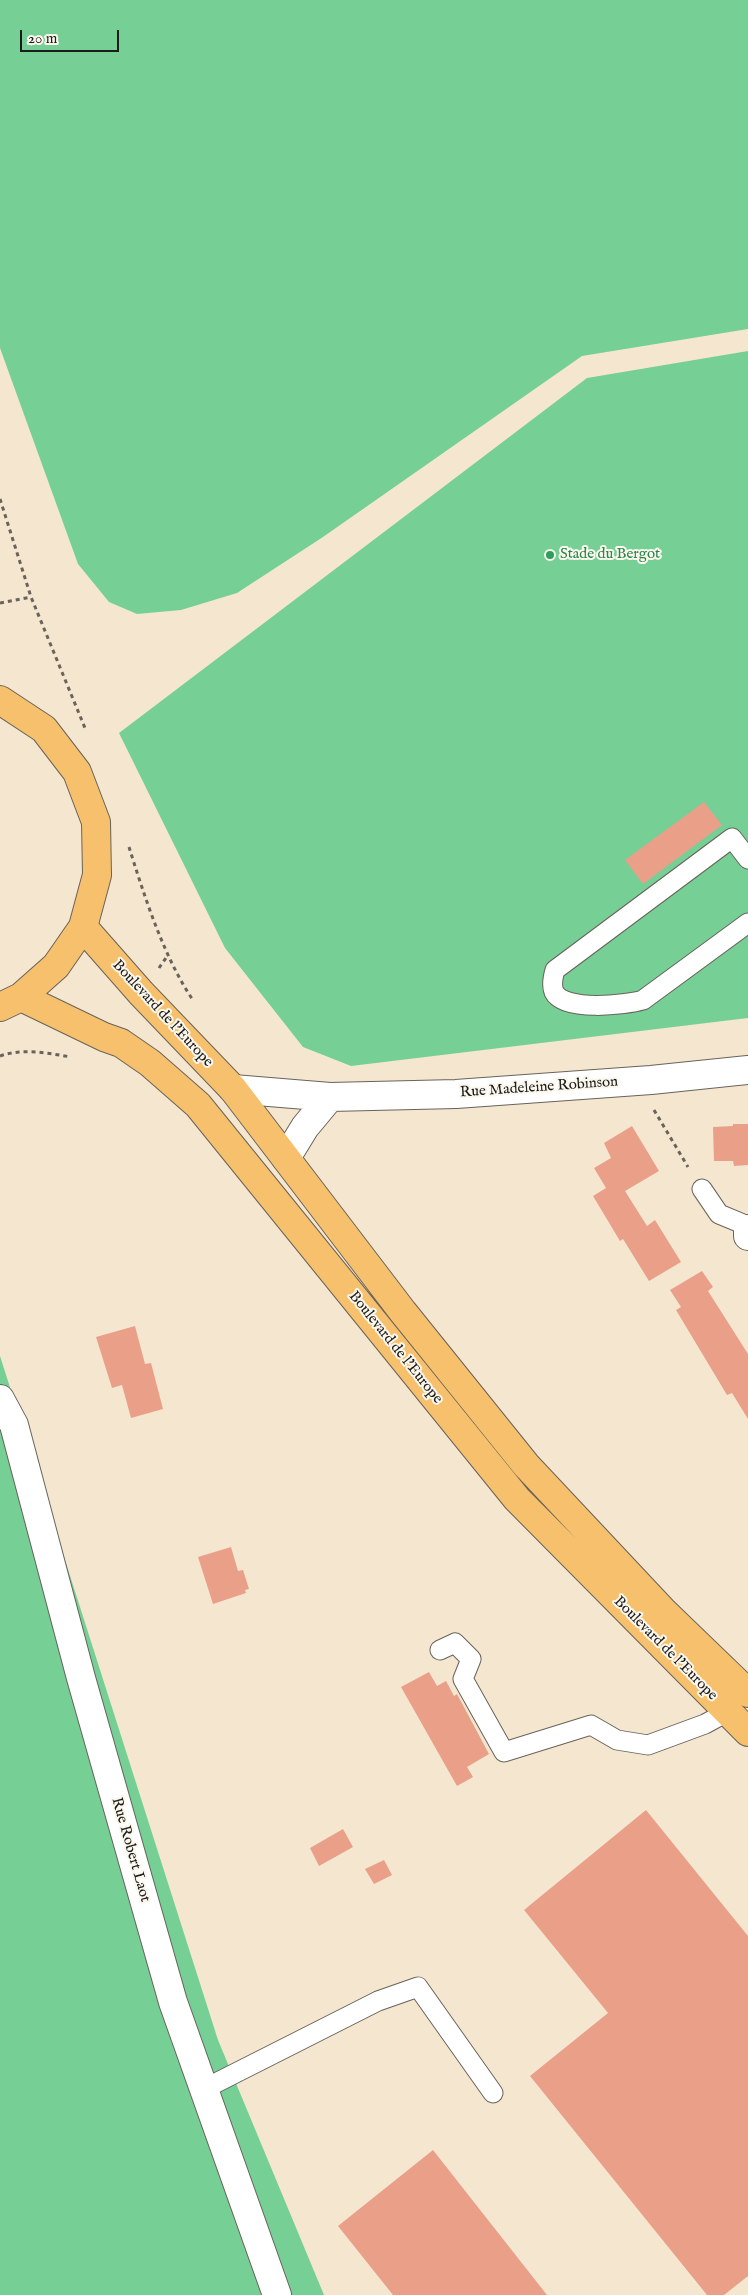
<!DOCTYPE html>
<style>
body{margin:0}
#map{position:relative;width:748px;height:2295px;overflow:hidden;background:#f5e7cf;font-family:"IM FELL English",serif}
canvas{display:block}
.scale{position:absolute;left:20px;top:30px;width:99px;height:22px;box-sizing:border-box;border:2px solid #1c1c1c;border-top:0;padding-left:6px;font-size:15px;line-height:18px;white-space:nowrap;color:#1c1c1c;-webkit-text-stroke:4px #fbf7ec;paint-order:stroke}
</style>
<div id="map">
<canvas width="748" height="2295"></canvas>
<div class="scale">20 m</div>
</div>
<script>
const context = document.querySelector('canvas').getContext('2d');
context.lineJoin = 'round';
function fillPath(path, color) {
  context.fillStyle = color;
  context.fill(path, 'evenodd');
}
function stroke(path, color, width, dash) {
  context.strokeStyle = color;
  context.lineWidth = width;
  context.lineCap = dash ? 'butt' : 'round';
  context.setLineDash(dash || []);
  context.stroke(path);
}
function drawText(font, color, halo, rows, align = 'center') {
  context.font = font + ' "IM FELL English",serif';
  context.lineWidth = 4;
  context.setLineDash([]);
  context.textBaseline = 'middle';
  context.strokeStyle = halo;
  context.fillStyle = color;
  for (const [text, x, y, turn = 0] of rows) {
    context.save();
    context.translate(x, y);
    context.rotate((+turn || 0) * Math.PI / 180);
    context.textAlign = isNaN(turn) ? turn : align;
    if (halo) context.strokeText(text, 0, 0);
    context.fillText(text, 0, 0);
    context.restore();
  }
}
fillPath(new Path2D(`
 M 0,0 L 748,0 L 748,329 L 582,356 L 323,537 L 237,593 L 181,610 L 137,614 L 109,602 L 78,564 L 0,348 Z
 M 748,351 L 748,1018 L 351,1066 L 303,1047 L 225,948 L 119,733 L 587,378 Z
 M 0,1356 L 218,2040 L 324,2295 L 0,2295 Z`), '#76d096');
fillPath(new Path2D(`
 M 704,802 L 722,825 L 643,884 L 625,860 Z
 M 733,1124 L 748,1124 L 748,1165 L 734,1166 L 733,1161 L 714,1161 L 713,1127 L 733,1126 Z
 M 632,1126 L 659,1171 L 625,1191 L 647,1226 L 655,1220 L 681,1262 L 649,1281 L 623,1239 L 620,1241 L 593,1196 L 606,1188 L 594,1168 L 611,1158 L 604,1143 Z
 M 702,1271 L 713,1287 L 708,1291 L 748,1354 L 748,1419 L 732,1393 L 727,1395 L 676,1310 L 681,1307 L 670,1290 Z
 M 135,1326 L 145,1364 L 151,1363 L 163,1409 L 131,1418 L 122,1385 L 112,1388 L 96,1337 Z
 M 231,1547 L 238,1571 L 243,1570 L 249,1589 L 245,1590 L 246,1593 L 213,1604 L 198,1557 Z
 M 429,1672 L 437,1686 L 446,1681 L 454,1696 L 457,1694 L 489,1754 L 467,1767 L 473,1777 L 457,1786 L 401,1687 Z
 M 646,1810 L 748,1936 L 748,2276 L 724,2295 L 707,2295 L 530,2076 L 608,2013 L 524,1910 Z
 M 343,1829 L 353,1847 L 319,1866 L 310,1848 Z
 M 384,1860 L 392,1875 L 374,1884 L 365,1869 Z
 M 433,2150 L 547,2295 L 393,2295 L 338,2226 Z`), '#ea9f89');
const lane = new Path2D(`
 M 748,859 L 732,838 L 555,970 C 553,977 551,985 554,992 C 564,1012 626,1005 643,1000 L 748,923
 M 702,1189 L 719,1214 L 748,1226
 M 440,1650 L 455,1643 L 471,1659 L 463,1679 L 504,1752 L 591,1725 L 617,1740 L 648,1745 L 705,1724 L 727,1712
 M 204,2089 L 378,2001 L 418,1987 L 493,2093`);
const street = new Path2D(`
 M 233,1089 L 330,1097 L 456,1094 L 651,1080 L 748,1070
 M 286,1158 L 305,1127 L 330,1097
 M 748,1229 L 748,1236
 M 0,1399 L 14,1425 L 81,1678 L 173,2002 L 277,2295`);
const primary = new Path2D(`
 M 0,700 L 44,729 L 77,772 L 96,822 L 97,875 L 83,927 L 56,966 L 21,997 L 0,1007
 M 83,927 L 141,993 L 233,1089 L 403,1312 L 526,1465 L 663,1611 L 748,1693
 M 21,997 L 104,1037 L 121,1043 L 150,1063 L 198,1105 L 517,1499 L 748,1732`);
stroke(lane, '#68635b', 21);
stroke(street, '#68635b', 30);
stroke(primary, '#68635b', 30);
stroke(new Path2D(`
 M 0,499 L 31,597 L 85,728
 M 0,603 L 31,597
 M 129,847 C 144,895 164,958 193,1000
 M 159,968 L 168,955
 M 0,1056 C 23,1048 47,1053 71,1057
 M 654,1110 L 688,1167`), '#68635b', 3, [4, 4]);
stroke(lane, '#fff', 19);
stroke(street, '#fff', 28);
stroke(primary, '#f7c06c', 28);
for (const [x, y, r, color] of [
 [550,555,5,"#2e9e5b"]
]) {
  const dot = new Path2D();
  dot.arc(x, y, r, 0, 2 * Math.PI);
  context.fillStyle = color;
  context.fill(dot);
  stroke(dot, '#fbf7ec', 2);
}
drawText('15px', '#27864d', '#fbf7ec', [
 ["Stade du Bergot",560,555]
], 'left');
drawText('15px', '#1c1c1c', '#fbf7ec', [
 ["Boulevard de l'Europe",162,1014,47],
 ["Rue Madeleine Robinson",539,1088,-4],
 ["Boulevard de l'Europe",395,1348,51],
 ["Boulevard de l'Europe",665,1649,45],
 ["Rue Robert Laot",130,1850,74]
]);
</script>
